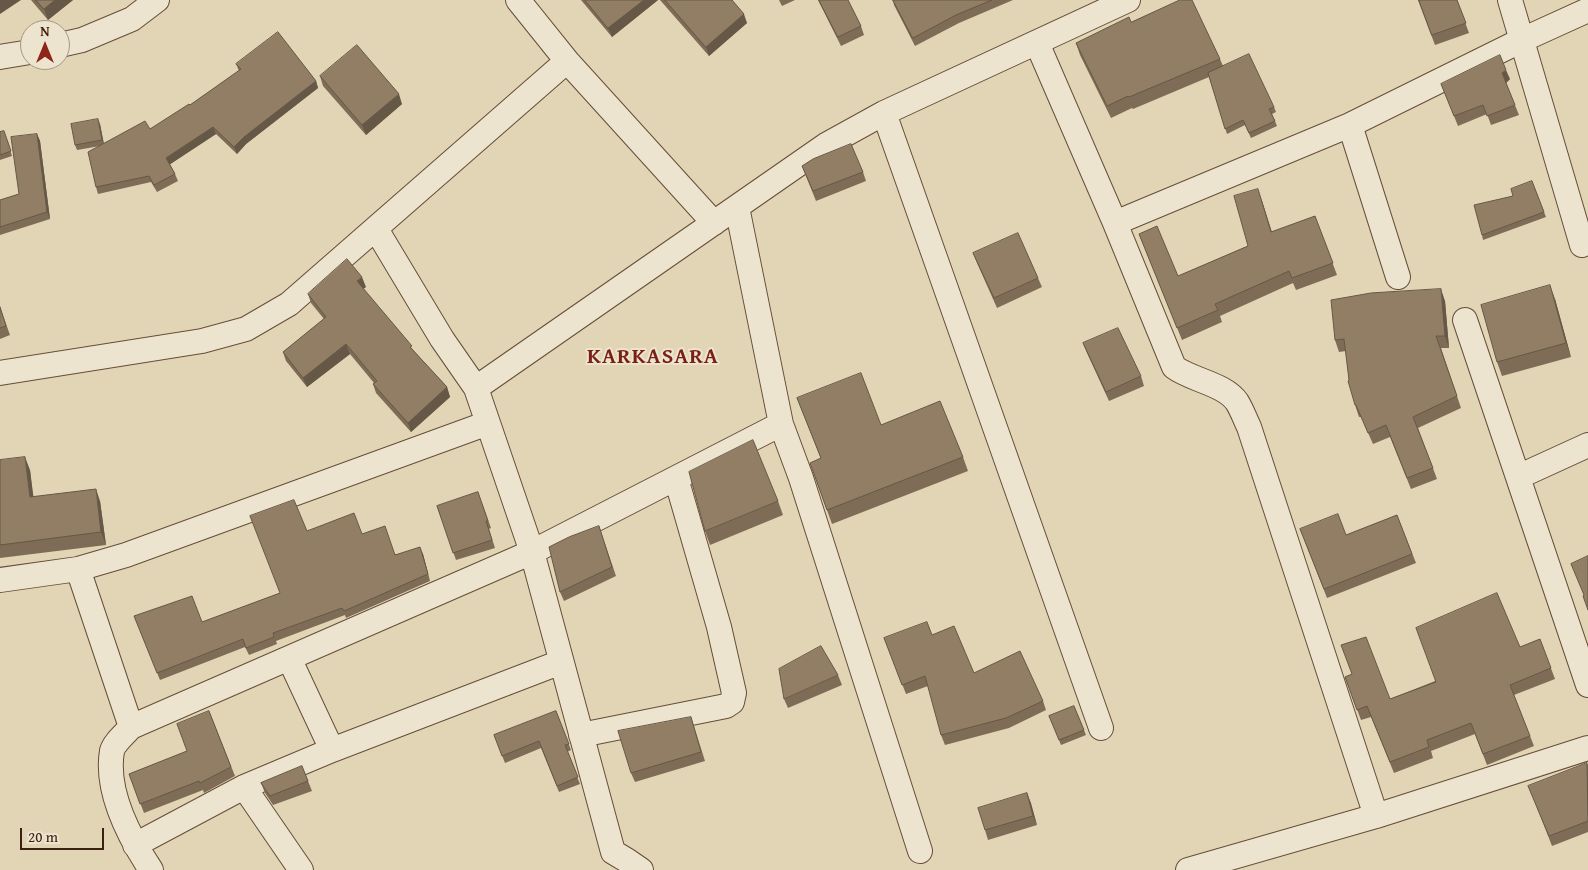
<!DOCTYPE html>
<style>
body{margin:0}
#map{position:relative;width:1588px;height:870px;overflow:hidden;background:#e1d5b5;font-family:"Gentium Book Plus",serif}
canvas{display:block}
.north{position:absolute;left:20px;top:20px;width:50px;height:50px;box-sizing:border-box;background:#ece4cf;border:1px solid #a69682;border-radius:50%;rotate:0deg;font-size:14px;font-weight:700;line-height:20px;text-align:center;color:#3d200f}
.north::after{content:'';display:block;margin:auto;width:18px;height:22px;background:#8f2418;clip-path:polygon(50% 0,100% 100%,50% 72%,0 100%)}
.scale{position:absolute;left:20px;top:828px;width:84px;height:22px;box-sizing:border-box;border:2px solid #3d200f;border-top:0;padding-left:6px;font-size:15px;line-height:18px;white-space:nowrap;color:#3d200f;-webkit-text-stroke:4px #ece4cf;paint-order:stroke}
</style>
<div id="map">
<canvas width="1588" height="870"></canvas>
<div class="north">N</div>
<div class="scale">20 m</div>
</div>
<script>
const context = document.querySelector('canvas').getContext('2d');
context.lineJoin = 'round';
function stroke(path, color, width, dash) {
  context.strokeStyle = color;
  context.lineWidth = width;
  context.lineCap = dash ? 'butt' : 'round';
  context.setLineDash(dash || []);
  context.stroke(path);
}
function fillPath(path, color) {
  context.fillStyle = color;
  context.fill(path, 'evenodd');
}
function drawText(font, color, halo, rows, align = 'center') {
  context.font = font + ' "Gentium Book Plus",serif';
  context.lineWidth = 4;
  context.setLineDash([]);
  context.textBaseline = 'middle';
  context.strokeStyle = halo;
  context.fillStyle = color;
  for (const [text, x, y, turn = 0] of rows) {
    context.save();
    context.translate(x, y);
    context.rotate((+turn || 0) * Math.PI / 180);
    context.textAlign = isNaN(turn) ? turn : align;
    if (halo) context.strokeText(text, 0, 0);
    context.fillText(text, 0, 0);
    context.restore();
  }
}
const street = new Path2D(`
 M 518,0 L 567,61 L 714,223
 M 1510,0 L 1582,245
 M 1037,43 L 1115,223 L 1174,367 C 1191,380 1225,384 1237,402 C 1242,410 1245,419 1249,427 L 1376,816
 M 60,45 L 82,40 L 132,19 L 157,0
 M 0,57 L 30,52
 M 884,113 L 1101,728
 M 1350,125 L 1398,277
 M 737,207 L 781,424 L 801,478 L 920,851
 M 1115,223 L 1350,125 L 1522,40 L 1588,10
 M 376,229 L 442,339 L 476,388 L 532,552 L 613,852 L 628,861 L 641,870
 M 1465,320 L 1588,685
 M 0,373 L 202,341 L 246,329 L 289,304 L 567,61
 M 476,388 L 826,145 L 884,113 L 1128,0
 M 1518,477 L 1588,445
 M 78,569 L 131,727
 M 0,580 L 78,569 L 126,555 L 488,423
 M 289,658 L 332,750
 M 581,735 L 726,706 L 732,702 L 734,693 L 719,627 L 676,478
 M 244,787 L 301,870
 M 135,845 L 244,787 L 332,750 L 561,662
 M 151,870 C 130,838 105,791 112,751 C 114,743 125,734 131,727 L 532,552 L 781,424
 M 1188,870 L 1376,816 L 1588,748`);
stroke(street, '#664d38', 26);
stroke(street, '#ece4cf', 24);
fillPath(new Path2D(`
 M 31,0 L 73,0 L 48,20 Z
 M 581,0 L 658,0 L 612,37 Z
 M 660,0 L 732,0 L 747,23 L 709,56 Z
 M 779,0 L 795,0 L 782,6 Z
 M 818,0 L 848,0 L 861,26 L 864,35 L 841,46 Z
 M 893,0 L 1013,0 L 959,23 L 915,46 L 894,5 Z
 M 1418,0 L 1457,0 L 1469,33 L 1435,45 Z
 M 1076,43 L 1220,59 L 1223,66 L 1274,107 L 1276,112 L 1272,114 L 1277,126 L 1251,138 L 1245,125 L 1227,134 L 1209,77 L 1133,109 L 1132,108 L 1111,118 L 1080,55 Z
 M 236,64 L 316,81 L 318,88 L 246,144 L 237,154 L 216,134 L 170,164 L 175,174 L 178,181 L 157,192 L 151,182 L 98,194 L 96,187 L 100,146 L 77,150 L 75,145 L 100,124 L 104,144 L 150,129 L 190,105 L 239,71 Z
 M 320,76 L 402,104 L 366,135 L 323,86 Z
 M 1510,79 L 1506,83 L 1519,115 L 1491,125 L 1487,114 L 1458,126 L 1441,84 Z
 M 4,131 L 12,156 L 0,160 L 0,132 Z
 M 37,134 L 40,141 L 50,219 L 0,235 L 0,200 L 19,194 Z
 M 802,166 L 863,172 L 866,181 L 816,201 Z
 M 1532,181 L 1546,217 L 1483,240 L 1482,235 Z
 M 1262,201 L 1272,232 L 1315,216 L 1337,275 L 1296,290 L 1293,283 L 1220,316 L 1222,322 L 1182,340 L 1139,234 L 1178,276 L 1248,246 Z
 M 973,253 L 1038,278 L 1042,287 L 997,308 L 977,263 Z
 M 366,287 L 363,288 L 414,351 L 447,387 L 450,397 L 411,432 L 376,393 L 373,384 L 374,383 L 350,354 L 307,387 L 286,361 L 283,352 L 324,319 L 311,303 L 308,294 Z
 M 1555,299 L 1571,357 L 1502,376 L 1497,362 Z
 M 1445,301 L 1449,348 L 1441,348 L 1461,408 L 1418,428 L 1437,479 L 1411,489 L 1390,437 L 1373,444 L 1361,417 L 1359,417 L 1355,405 L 1349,380 L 1346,351 L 1339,352 L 1335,340 Z
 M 0,307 L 10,335 L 0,339 Z
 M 1083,343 L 1141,376 L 1144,386 L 1109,401 L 1087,353 Z
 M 797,398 L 881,425 L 963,457 L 968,471 L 832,524 L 810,463 L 821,459 Z
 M 0,460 L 30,470 L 33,497 L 100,501 L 106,545 L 0,558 Z
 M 478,492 L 491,528 L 489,529 L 495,548 L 456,560 L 437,506 Z
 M 778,501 L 783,515 L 710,545 L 705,531 Z
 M 1397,515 L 1416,563 L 1327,598 L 1300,529 L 1346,535 Z
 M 599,526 L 616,576 L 564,601 L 560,592 Z
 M 307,531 L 362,534 L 395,554 L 423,554 L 430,581 L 346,618 L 345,615 L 276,641 L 277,644 L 249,655 L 245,647 L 160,680 L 134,616 L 202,622 L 280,593 Z
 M 932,635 L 974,673 L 1043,701 L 1046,710 L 1009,728 L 945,745 L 941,735 L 928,686 L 906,694 L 884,638 Z
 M 1540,639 L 1555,679 L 1514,695 L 1534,746 L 1487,765 L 1475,734 L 1431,751 L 1433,758 L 1394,773 L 1371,717 L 1361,720 L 1345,677 L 1390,699 Z
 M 838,675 L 842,685 L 788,708 L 784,699 Z
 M 1074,706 L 1086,735 L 1061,745 L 1049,716 Z
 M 209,711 L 235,776 L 204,793 L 203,790 L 144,813 L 129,774 L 187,751 Z
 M 556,711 L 571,750 L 567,752 L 580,784 L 559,792 L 541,748 L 505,763 L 494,735 Z
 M 691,717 L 705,761 L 635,782 L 631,773 Z
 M 1588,764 L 1588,832 L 1552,846 L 1532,795 Z
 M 302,766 L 312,791 L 273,805 L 265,793 L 261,783 Z
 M 1027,793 L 1037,825 L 988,840 L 985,830 Z`), '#7e6c57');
fillPath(new Path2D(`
 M 0,0 L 21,0 L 0,14 Z
 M 55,0 L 73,0 L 48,20 L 44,9 Z
 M 644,0 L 658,0 L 612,37 L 608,28 Z
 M 744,14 L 747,23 L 709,56 L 706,47 Z
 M 1506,70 L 1510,79 L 1506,83 L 1502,73 Z
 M 316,81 L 318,88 L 246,144 L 237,154 L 234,147 L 244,137 Z
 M 399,94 L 402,104 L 366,135 L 362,125 Z
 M 98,119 L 100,124 L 104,145 L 102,140 Z
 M 213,127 L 216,134 L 169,165 L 166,158 Z
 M 37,134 L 40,141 L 50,219 L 47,212 Z
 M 1258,189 L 1262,201 L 1275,244 L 1271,232 Z
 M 362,277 L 366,287 L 361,291 L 357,281 Z
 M 1550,285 L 1555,299 L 1571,357 L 1566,343 Z
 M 1441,289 L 1445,301 L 1449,348 L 1445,336 Z
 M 346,344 L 350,354 L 307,387 L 303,378 Z
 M 447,387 L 450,397 L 411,432 L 408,423 Z
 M 25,457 L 30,470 L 35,509 L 30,497 Z
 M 96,489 L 100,501 L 106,545 L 101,532 Z
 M 420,547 L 423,554 L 430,581 L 428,574 Z
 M 1027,793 L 1031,803 L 1037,825 L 1033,816 Z`), '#665847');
const building = new Path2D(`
 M 36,0 L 55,0 L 44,9 Z
 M 585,0 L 644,0 L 608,28 Z
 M 665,0 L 732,0 L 744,14 L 706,47 Z
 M 819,0 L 848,0 L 861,26 L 838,37 Z
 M 893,0 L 992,0 L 956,15 L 913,38 Z
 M 1180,0 L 1192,0 L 1220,59 L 1129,97 L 1128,96 L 1107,106 L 1076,43 L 1129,17 L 1131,22 Z
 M 1419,0 L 1457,0 L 1466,23 L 1432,35 Z
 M 278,32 L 316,81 L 244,137 L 234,147 L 213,127 L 166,158 L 175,174 L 154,185 L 149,176 L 96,187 L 88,152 L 145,121 L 150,129 L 189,104 L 190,105 L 241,69 L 236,64 Z
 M 357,45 L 399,94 L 362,125 L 320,76 Z
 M 1249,54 L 1274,107 L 1269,109 L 1275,121 L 1249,133 L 1243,120 L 1225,129 L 1208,73 Z
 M 1500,55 L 1506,70 L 1502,73 L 1515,105 L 1487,116 L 1483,105 L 1454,116 L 1441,84 Z
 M 98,119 L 102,140 L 75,145 L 71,124 Z
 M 4,131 L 11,151 L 0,155 L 0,132 Z
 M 37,134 L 47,212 L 0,227 L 0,200 L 19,194 L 11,137 Z
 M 851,144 L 863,172 L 813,191 L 802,166 L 813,159 Z
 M 1532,181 L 1544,212 L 1482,235 L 1474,205 L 1513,196 L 1511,189 Z
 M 1258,189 L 1271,232 L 1315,216 L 1333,263 L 1292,278 L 1289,271 L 1215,304 L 1218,310 L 1177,328 L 1139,234 L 1157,226 L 1178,276 L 1248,246 L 1234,196 Z
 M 1018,233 L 1038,278 L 994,298 L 973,253 Z
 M 347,259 L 362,277 L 357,281 L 412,346 L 410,347 L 447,387 L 408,423 L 373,384 L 377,381 L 346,344 L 303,378 L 283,352 L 326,317 L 308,294 Z
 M 1550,285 L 1566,343 L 1497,362 L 1481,305 Z
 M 1441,289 L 1445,336 L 1436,336 L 1457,396 L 1413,417 L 1433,468 L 1407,478 L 1386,425 L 1368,433 L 1356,405 L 1355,405 L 1348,381 L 1349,380 L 1344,339 L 1335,340 L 1331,300 L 1371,293 Z
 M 0,307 L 6,326 L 0,328 Z
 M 1118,328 L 1141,376 L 1106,392 L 1083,343 Z
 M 861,373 L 881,425 L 940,401 L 963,457 L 827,510 L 810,463 L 821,458 L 797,398 Z
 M 753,440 L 778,501 L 705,531 L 689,472 Z
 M 25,457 L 30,497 L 96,489 L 101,532 L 0,545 L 0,460 Z
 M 478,492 L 488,521 L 486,521 L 492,540 L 453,553 L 437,506 Z
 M 294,500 L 307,531 L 354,513 L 362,534 L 385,526 L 395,555 L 420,547 L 428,574 L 344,611 L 342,608 L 273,633 L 274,637 L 246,648 L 243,639 L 157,673 L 134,616 L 192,596 L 202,622 L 280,593 L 250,516 Z
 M 1338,514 L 1346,535 L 1397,515 L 1412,554 L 1324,589 L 1300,529 Z
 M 599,526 L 612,567 L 560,592 L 549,547 L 569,537 Z
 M 1588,556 L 1588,610 L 1583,596 L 1584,595 L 1571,564 Z
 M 1497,593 L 1520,647 L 1540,639 L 1551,668 L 1510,685 L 1530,736 L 1483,754 L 1471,723 L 1427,740 L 1429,747 L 1390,762 L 1367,706 L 1357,710 L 1345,677 L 1352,674 L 1341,645 L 1366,637 L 1390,699 L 1436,682 L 1416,628 Z
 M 927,622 L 932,635 L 954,626 L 974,673 L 1020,651 L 1043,701 L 1006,718 L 941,735 L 925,676 L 902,685 L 884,638 Z
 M 821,646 L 838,675 L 784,699 L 779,669 Z
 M 1074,706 L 1084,730 L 1059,740 L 1049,716 Z
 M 209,711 L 231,767 L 200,783 L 199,781 L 140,804 L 129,774 L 187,751 L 177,724 Z
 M 556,711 L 569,744 L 565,745 L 578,777 L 557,786 L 539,741 L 502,756 L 494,735 Z
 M 691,717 L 701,752 L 631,773 L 618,731 Z
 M 1587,763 L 1588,821 L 1549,836 L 1528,786 Z
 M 302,766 L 308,781 L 270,796 L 261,783 Z
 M 1027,793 L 1033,816 L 985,830 L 978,808 Z`);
fillPath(building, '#927e65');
stroke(building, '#665847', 1);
context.letterSpacing = '1px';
drawText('bold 22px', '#7a1f14', '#ece4cf', [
 ["KARKASARA",653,357]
]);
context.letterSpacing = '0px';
</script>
